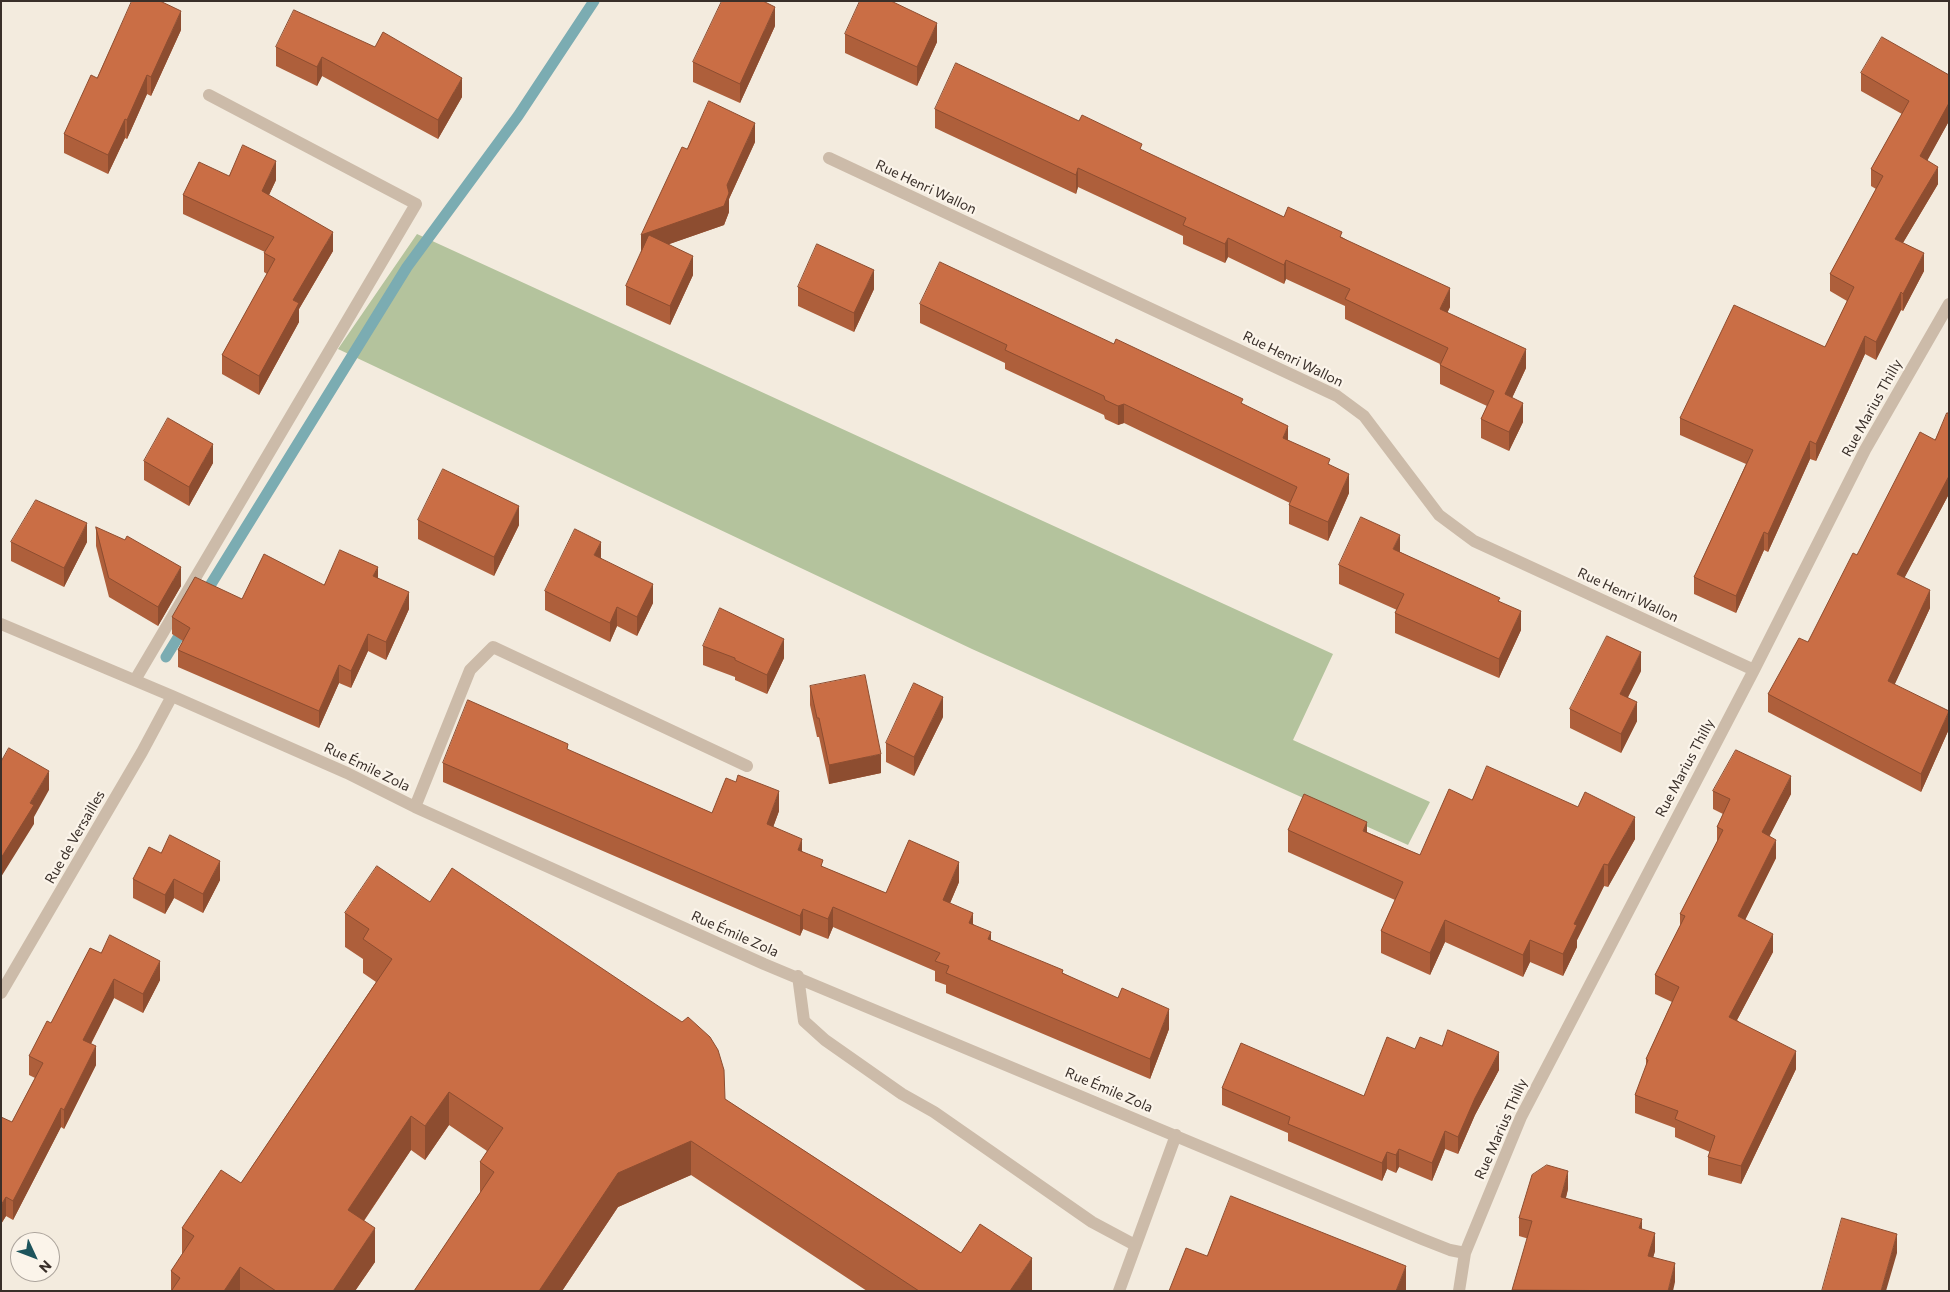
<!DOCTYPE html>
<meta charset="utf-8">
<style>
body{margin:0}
#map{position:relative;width:1950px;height:1292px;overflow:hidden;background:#f3ebde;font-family:Commissioner,sans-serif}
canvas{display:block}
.frame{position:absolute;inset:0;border:2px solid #392f29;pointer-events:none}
.north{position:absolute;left:10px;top:1232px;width:50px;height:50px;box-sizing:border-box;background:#fbf4ea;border:1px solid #ada59d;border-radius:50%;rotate:133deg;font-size:14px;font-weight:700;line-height:20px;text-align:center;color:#392f29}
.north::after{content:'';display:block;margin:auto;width:18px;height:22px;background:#1d545c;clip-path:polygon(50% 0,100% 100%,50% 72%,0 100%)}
</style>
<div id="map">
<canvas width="1950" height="1292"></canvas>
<div class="frame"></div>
<div class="north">N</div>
</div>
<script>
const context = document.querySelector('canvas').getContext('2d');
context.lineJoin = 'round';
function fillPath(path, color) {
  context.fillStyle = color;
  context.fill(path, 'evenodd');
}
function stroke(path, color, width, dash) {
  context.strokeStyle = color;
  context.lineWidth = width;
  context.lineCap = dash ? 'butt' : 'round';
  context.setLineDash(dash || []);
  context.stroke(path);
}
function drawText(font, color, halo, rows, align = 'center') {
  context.font = font + ' Commissioner,sans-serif';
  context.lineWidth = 4.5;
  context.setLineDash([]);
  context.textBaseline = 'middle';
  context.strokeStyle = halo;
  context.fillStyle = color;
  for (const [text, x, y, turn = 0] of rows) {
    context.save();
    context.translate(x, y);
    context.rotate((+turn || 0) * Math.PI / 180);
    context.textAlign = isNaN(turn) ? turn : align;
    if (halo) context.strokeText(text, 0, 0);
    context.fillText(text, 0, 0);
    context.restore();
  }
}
fillPath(new Path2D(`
 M 417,234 L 1333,654 L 1293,740 L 1430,802 L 1408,845 L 972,649 L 338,349 Z`), '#b4c39d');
stroke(new Path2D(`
 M 203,597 L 407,267 L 518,116 L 594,1
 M 166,657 L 185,626`), '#7bacb2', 11);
stroke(new Path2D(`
 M 829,158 L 1337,396 L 1364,416 L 1439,515 L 1474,541 L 1754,670
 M 1,624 L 172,696 L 347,773 L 415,807 L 764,964 L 1422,1239 L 1450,1250 L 1465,1253
 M 135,680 L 416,204 L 209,95
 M 415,807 L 470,670 L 493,647 L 747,766
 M 798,976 L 804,1021 L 825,1040 L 902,1094 L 934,1112 L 1092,1222 L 1135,1245
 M 1,993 L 142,752 L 172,696
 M 1119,1291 L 1176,1135
 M 1459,1291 L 1465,1253 L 1521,1117 L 1754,670 L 1865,450 L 1949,304`), '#ccbba9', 12);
fillPath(new Path2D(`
 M 775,26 L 740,103 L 693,82 L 693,62 Z
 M 181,30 L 151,96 L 147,94 L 127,139 L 125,138 L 108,174 L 64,153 L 64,134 L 97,78 Z
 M 845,34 L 937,42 L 917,86 L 845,53 Z
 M 276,47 L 375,47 L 462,97 L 438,139 L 322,76 L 317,86 L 276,66 Z
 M 1861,73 L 1949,75 L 1949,121 L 1927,160 L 1938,184 L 1903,243 L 1924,271 L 1903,311 L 1901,310 L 1876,360 L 1865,354 L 1816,461 L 1810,459 L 1768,552 L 1764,550 L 1736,613 L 1694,594 L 1694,577 L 1746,464 L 1680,435 L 1680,418 L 1825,347 L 1847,301 L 1830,291 L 1830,274 L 1876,189 L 1871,186 L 1871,169 L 1902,114 L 1861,91 Z
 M 935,109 L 1142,151 L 1284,217 L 1342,237 L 1450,307 L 1447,313 L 1526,368 L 1512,398 L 1523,422 L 1509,451 L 1481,438 L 1481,419 L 1487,406 L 1440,384 L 1440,364 L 1345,319 L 1345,306 L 1286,279 L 1284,284 L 1228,257 L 1225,263 L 1183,244 L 1183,236 L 1078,187 L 1076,194 L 935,128 Z
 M 755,142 L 729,199 L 729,212 L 724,225 L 669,244 L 693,275 L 670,325 L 626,305 L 626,286 L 687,149 Z
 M 229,176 L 276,180 L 269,195 L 333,251 L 299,309 L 299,322 L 259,395 L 222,374 L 222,355 L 267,274 L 264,272 L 264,253 L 265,252 L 183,214 L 183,195 Z
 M 798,287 L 874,289 L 854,332 L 798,306 Z
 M 920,304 L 1114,344 L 1243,404 L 1288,440 L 1330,465 L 1349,493 L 1328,541 L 1289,524 L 1289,505 L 1290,503 L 1124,423 L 1118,425 L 1105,419 L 1104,415 L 1005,369 L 1005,363 L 920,323 Z
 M 1949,413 L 1949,494 L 1904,578 L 1930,608 L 1894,685 L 1949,729 L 1921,792 L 1768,712 L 1768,694 L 1808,642 L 1857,555 L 1935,440 Z
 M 144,461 L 213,463 L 189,506 L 144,480 Z
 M 418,520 L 519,525 L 494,576 L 418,539 Z
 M 96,527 L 181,586 L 158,626 L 109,597 L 96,546 Z
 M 11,542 L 87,542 L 64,587 L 11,561 Z
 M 1400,552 L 1500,602 L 1521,630 L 1499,678 L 1395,633 L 1395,613 L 1397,610 L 1339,584 L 1339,565 Z
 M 601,558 L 653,603 L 637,636 L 617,626 L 610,642 L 545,610 L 545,591 Z
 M 378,578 L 409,609 L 386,660 L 368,651 L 351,688 L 339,683 L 319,728 L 178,667 L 178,650 L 183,641 L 172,634 L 172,617 L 242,599 L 324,585 Z
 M 703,646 L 784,658 L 767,694 L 735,680 L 735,677 L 703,665 Z
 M 1641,671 L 1628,697 L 1637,721 L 1621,753 L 1570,728 L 1570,709 Z
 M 810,686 L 881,773 L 829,784 L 819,737 L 817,737 L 810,705 Z
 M 943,717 L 914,776 L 886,762 L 886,743 Z
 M 568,750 L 712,813 L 779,811 L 773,827 L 802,851 L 823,867 L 886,893 L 959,882 L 950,903 L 991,940 L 1063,973 L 1169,1029 L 1150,1079 L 946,993 L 946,985 L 935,981 L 935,971 L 833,927 L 828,939 L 803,929 L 800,936 L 443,782 L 443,763 Z
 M 1713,791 L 1791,794 L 1769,836 L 1776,858 L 1745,920 L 1773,952 L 1737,1020 L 1796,1069 L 1741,1184 L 1708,1175 L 1708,1157 L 1710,1152 L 1675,1137 L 1675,1128 L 1635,1113 L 1635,1095 L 1646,1067 L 1646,1059 L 1672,1002 L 1655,994 L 1655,975 L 1680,926 L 1680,914 L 1717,842 L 1717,827 L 1723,814 L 1713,809 Z
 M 1472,800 L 1635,839 L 1608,887 L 1604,886 L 1577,940 L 1577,947 L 1563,976 L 1530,962 L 1523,977 L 1445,942 L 1430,975 L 1381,953 L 1381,931 L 1395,900 L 1288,852 L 1288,830 L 1367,832 L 1420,855 Z
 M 161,853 L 220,880 L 203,913 L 174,898 L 165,914 L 133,898 L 133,879 Z
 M 430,902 L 725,1099 L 961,1253 L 1032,1291 L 867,1291 L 691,1175 L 618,1207 L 562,1291 L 414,1291 L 480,1193 L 480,1162 L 487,1151 L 449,1125 L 425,1160 L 411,1150 L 364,1221 L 375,1262 L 355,1291 L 171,1291 L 171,1271 L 182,1255 L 182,1228 L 241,1183 L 376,982 L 363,973 L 363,959 L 345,947 L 345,913 Z
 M 90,948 L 160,980 L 143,1013 L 114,998 L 91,1044 L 96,1065 L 64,1129 L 61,1127 L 13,1220 L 6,1216 L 1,1224 L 12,1122 L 35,1078 L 29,1075 L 29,1056 L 51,1023 Z
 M 1415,1049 L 1499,1070 L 1475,1115 L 1458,1154 L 1445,1149 L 1432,1181 L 1399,1167 L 1396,1173 L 1387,1169 L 1382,1181 L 1288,1141 L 1288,1133 L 1222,1105 L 1222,1088 L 1364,1096 Z
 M 1568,1189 L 1566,1198 L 1642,1229 L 1655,1251 L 1653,1258 L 1675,1282 L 1519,1236 L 1519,1218 Z`), '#ae5f3b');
fillPath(new Path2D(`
 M 775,7 L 775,26 L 740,103 L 740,84 Z
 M 181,11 L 181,30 L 151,96 L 151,77 Z
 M 937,23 L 937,42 L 917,86 L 917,67 Z
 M 322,57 L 322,76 L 317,86 L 317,67 Z
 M 147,75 L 147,94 L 127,139 L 127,120 Z
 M 462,78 L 462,97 L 438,139 L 438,120 Z
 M 1949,103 L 1949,121 L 1920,174 L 1920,156 Z
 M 125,119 L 125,138 L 108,174 L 108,155 Z
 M 755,123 L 755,142 L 729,199 L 729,212 L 724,225 L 641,254 L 641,235 L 727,185 Z
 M 276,161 L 276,180 L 262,210 L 262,191 Z
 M 1938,167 L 1938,184 L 1895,256 L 1895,239 Z
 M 1078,168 L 1078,187 L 1076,194 L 1076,175 Z
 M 333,232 L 333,251 L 299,309 L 299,322 L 259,395 L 259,376 L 293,300 Z
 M 1228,238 L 1228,257 L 1225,263 L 1225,244 Z
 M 1924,253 L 1924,271 L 1903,311 L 1903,294 Z
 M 693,256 L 693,275 L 670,325 L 670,306 Z
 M 1286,260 L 1286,279 L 1284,284 L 1284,265 Z
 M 874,270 L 874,289 L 854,332 L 854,313 Z
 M 1450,288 L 1450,307 L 1440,328 L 1440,309 Z
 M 1901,292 L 1901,310 L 1876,360 L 1876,342 Z
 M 1865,336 L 1865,354 L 1816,461 L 1816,444 Z
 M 1526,349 L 1526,368 L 1505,413 L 1505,394 Z
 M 1523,403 L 1523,422 L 1509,451 L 1509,432 Z
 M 1124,404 L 1124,423 L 1118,425 L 1118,406 Z
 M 1288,426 L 1288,445 L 1283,438 Z
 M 1810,441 L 1810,459 L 1768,552 L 1768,534 Z
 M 213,444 L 213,463 L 189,506 L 189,487 Z
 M 2,460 L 2,479 L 1,481 L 1,462 Z
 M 1349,474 L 1349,493 L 1328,541 L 1328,522 Z
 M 1949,476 L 1949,494 L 1897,592 L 1897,574 Z
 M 519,506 L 519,525 L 494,576 L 494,557 Z
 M 87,523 L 87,542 L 64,587 L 64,568 Z
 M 1764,532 L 1764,550 L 1736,613 L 1736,596 Z
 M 1400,535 L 1400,554 L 1393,549 Z
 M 601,542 L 601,561 L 594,555 Z
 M 181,567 L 181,586 L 158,626 L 158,607 Z
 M 378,567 L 378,584 L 373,576 Z
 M 653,584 L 653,603 L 637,636 L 637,617 Z
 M 1930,590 L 1930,608 L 1888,699 L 1888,681 Z
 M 409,592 L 409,609 L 386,660 L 386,642 Z
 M 617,607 L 617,626 L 610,642 L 610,623 Z
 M 1521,611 L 1521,630 L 1499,678 L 1499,659 Z
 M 368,634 L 368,651 L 351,688 L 351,671 Z
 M 784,639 L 784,658 L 767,694 L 767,675 Z
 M 1641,652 L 1641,671 L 1620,713 L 1620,694 Z
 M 339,665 L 339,683 L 319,728 L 319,711 Z
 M 943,697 L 943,717 L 914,776 L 914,757 Z
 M 1637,702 L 1637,721 L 1621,753 L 1621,734 Z
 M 1949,711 L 1949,729 L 1921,792 L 1921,774 Z
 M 881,754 L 881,773 L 829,784 L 829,765 Z
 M 49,771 L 49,790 L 34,817 L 34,824 L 1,877 L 1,858 L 30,803 Z
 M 1791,776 L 1791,794 L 1762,851 L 1762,832 Z
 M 779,791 L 779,811 L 767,844 L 767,824 Z
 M 1635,817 L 1635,839 L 1608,887 L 1608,865 Z
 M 1367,822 L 1367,844 L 1363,831 Z
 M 802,839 L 802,858 L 798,850 Z
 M 1776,840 L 1776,858 L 1738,934 L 1738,916 Z
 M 220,861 L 220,880 L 203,913 L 203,894 Z
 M 959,862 L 959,882 L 943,920 L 943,900 Z
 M 1604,864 L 1604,886 L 1577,940 L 1577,947 L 1563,976 L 1563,954 L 1574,924 Z
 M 174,879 L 174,898 L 165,914 L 165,895 Z
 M 833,907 L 833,927 L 828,939 L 828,919 Z
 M 803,909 L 803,929 L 800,936 L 800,916 Z
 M 973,913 L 973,933 L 969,923 Z
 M 1445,920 L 1445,942 L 1430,975 L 1430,953 Z
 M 991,932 L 991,952 L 988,939 Z
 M 1773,934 L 1773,952 L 1729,1035 L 1729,1017 Z
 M 1530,940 L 1530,962 L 1523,977 L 1523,955 Z
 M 160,961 L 160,980 L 143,1013 L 143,994 Z
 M 114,979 L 114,998 L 83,1059 L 83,1040 Z
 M 1169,1009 L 1169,1029 L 1150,1079 L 1150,1059 Z
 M 96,1046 L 96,1065 L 64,1129 L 64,1110 Z
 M 1796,1051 L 1796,1069 L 1741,1184 L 1741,1166 Z
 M 1499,1052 L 1499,1070 L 1475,1115 L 1458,1154 L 1458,1137 L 1475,1098 Z
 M 449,1092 L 449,1125 L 425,1160 L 425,1126 Z
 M 61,1108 L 61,1127 L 13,1220 L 13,1201 Z
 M 411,1116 L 411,1150 L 348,1244 L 348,1210 Z
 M 1445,1131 L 1445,1149 L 1432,1181 L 1432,1163 Z
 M 691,1141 L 691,1175 L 618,1207 L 562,1291 L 539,1291 L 618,1173 Z
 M 1399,1149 L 1399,1167 L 1396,1173 L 1396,1155 Z
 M 1387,1152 L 1387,1169 L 1382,1181 L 1382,1163 Z
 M 1568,1171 L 1568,1189 L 1561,1215 L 1561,1197 Z
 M 6,1197 L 6,1216 L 1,1224 L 1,1205 Z
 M 1642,1219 L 1642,1238 L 1639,1228 Z
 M 375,1228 L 375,1262 L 355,1291 L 333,1291 Z
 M 1655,1233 L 1655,1251 L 1648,1274 L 1648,1256 Z
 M 1897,1234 L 1897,1253 L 1886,1291 L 1881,1291 Z
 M 1032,1258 L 1032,1291 L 1010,1291 Z
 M 1675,1263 L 1675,1282 L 1673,1291 L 1668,1291 Z
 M 1406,1266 L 1406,1291 L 1396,1291 Z
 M 240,1267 L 240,1291 L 224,1291 Z`), '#8d4d30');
const building = new Path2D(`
 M 132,1 L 160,1 L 181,11 L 151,77 L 147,75 L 127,120 L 125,119 L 108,155 L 64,134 L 91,75 L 97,78 Z
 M 722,1 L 763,1 L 775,7 L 740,84 L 693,62 Z
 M 860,1 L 891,1 L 937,23 L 917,67 L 845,34 Z
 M 294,10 L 375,47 L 383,32 L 462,78 L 438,120 L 322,57 L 317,67 L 276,47 Z
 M 1882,37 L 1949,75 L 1949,103 L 1920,156 L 1938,167 L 1895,239 L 1924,253 L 1903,294 L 1901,292 L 1876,342 L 1865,336 L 1816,444 L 1810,441 L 1768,534 L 1764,532 L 1736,596 L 1694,577 L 1753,450 L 1680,418 L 1734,305 L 1825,347 L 1854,287 L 1830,274 L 1883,176 L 1871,169 L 1909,101 L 1861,73 Z
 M 956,63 L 1079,121 L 1082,115 L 1142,144 L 1140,149 L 1284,217 L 1288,207 L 1342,232 L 1340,237 L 1450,288 L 1440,309 L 1526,349 L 1505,394 L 1523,403 L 1509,432 L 1481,419 L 1494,391 L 1440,365 L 1448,348 L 1345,299 L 1350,289 L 1286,260 L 1284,265 L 1228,238 L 1225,244 L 1183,225 L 1186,218 L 1078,168 L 1076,175 L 935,109 Z
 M 709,101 L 755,123 L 727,185 L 729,193 L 724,206 L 641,235 L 682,147 L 687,149 Z
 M 243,145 L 276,161 L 262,191 L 333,232 L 293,300 L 299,303 L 259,376 L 222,355 L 275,259 L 264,253 L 274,237 L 183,195 L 199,162 L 229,176 Z
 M 649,235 L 693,256 L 670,306 L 626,286 Z
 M 817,244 L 874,270 L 854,313 L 798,287 Z
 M 940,262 L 1114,344 L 1116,339 L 1243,399 L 1241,403 L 1288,426 L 1283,438 L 1330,459 L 1328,464 L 1349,474 L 1328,522 L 1289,505 L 1297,487 L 1124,404 L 1118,406 L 1105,400 L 1104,396 L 1005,350 L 1007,345 L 920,304 Z
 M 1947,413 L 1949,413 L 1949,476 L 1897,574 L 1930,590 L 1888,681 L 1949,711 L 1921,774 L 1768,694 L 1799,638 L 1808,642 L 1853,553 L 1857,555 L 1920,432 L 1935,440 Z
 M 168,418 L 213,444 L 189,487 L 144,461 Z
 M 443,469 L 519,506 L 494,557 L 418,520 Z
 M 36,500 L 87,523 L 64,568 L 11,542 Z
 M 1361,517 L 1400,535 L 1393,549 L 1500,598 L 1498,601 L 1521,611 L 1499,659 L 1395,613 L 1404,594 L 1339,565 Z
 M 96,527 L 125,540 L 127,536 L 181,567 L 158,607 L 109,578 Z
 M 575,529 L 601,542 L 594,555 L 653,584 L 637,617 L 617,607 L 610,623 L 545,591 Z
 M 340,550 L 378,567 L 373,576 L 409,592 L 386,642 L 368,634 L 351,671 L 339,665 L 319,711 L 178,650 L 190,628 L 172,617 L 195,577 L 242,599 L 264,554 L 324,585 Z
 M 720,608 L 784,639 L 767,675 L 735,660 L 735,658 L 703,646 Z
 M 1607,636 L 1641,652 L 1620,694 L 1637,702 L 1621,734 L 1570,709 Z
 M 865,675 L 881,754 L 829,765 L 819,718 L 817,718 L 810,686 Z
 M 914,683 L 943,697 L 914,757 L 886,743 Z
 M 468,700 L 568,744 L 567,749 L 712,813 L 726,778 L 736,782 L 738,775 L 779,791 L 767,824 L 802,839 L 798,850 L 823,860 L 821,866 L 886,893 L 909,840 L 959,862 L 943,900 L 973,913 L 969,923 L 991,932 L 988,939 L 1063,970 L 1062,973 L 1118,998 L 1122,988 L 1169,1009 L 1150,1059 L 946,973 L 949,966 L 935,961 L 940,953 L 833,907 L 828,919 L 803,909 L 800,916 L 443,763 Z
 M 9,748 L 49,771 L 30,803 L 34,805 L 1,858 L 1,762 Z
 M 1736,750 L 1791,776 L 1762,832 L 1776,840 L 1738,916 L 1773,934 L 1729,1017 L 1796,1051 L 1741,1166 L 1708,1157 L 1715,1136 L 1675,1119 L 1678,1111 L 1635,1095 L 1648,1060 L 1646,1059 L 1679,987 L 1655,975 L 1685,916 L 1680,914 L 1723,830 L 1717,827 L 1730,799 L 1713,791 Z
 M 1487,766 L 1578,807 L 1585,792 L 1635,817 L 1608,865 L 1604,864 L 1574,924 L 1577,925 L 1563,954 L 1530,940 L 1523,955 L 1445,920 L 1430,953 L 1381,931 L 1403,882 L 1288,830 L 1304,794 L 1367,822 L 1363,831 L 1420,855 L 1449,789 L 1472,800 Z
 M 170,835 L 220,861 L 203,894 L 174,879 L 165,895 L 133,879 L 149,847 L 161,853 Z
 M 377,866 L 430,902 L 452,868 L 682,1022 L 688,1017 L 710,1037 L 718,1050 L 724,1070 L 725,1099 L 961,1253 L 980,1224 L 1032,1258 L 1010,1291 L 919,1291 L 691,1141 L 618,1173 L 539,1291 L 414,1291 L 494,1172 L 480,1162 L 503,1128 L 449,1092 L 425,1126 L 411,1116 L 348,1210 L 375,1228 L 333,1291 L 276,1291 L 240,1267 L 224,1291 L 173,1291 L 172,1290 L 180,1278 L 171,1271 L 194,1236 L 182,1228 L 221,1170 L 241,1183 L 392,959 L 363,939 L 369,929 L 345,913 Z
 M 110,935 L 160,961 L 143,994 L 114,979 L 83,1040 L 96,1046 L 64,1110 L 61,1108 L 13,1201 L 6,1197 L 1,1205 L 1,1117 L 12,1122 L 43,1063 L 29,1056 L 47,1021 L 51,1023 L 90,948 L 101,953 Z
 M 1448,1030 L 1499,1052 L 1475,1098 L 1458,1137 L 1445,1131 L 1432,1163 L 1399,1149 L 1396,1155 L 1387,1152 L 1382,1163 L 1288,1124 L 1290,1117 L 1222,1088 L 1241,1043 L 1364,1096 L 1387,1037 L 1415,1049 L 1420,1037 L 1442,1046 Z
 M 1547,1165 L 1568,1171 L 1561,1197 L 1642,1219 L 1639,1228 L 1655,1233 L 1648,1256 L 1675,1263 L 1668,1291 L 1512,1290 L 1532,1221 L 1519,1218 L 1532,1175 Z
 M 1231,1196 L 1406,1266 L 1396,1291 L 1169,1291 L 1186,1248 L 1207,1256 Z
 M 1842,1218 L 1897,1234 L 1881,1291 L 1822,1291 Z`);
fillPath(building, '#ca6e45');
stroke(building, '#8d4d30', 1);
drawText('14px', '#392f29', '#fbf4ea', [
 ["Rue Henri Wallon",926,187,25],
 ["Rue Henri Wallon",1293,359,26],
 ["Rue Marius Thilly",1872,408,-61],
 ["Rue Henri Wallon",1628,595,25],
 ["Rue Émile Zola",367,767,26],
 ["Rue Marius Thilly",1685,768,-62],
 ["Rue de Versailles",75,837,-60],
 ["Rue Émile Zola",735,934,24],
 ["Rue Émile Zola",1109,1090,23],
 ["Rue Marius Thilly",1501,1129,-66]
]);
</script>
